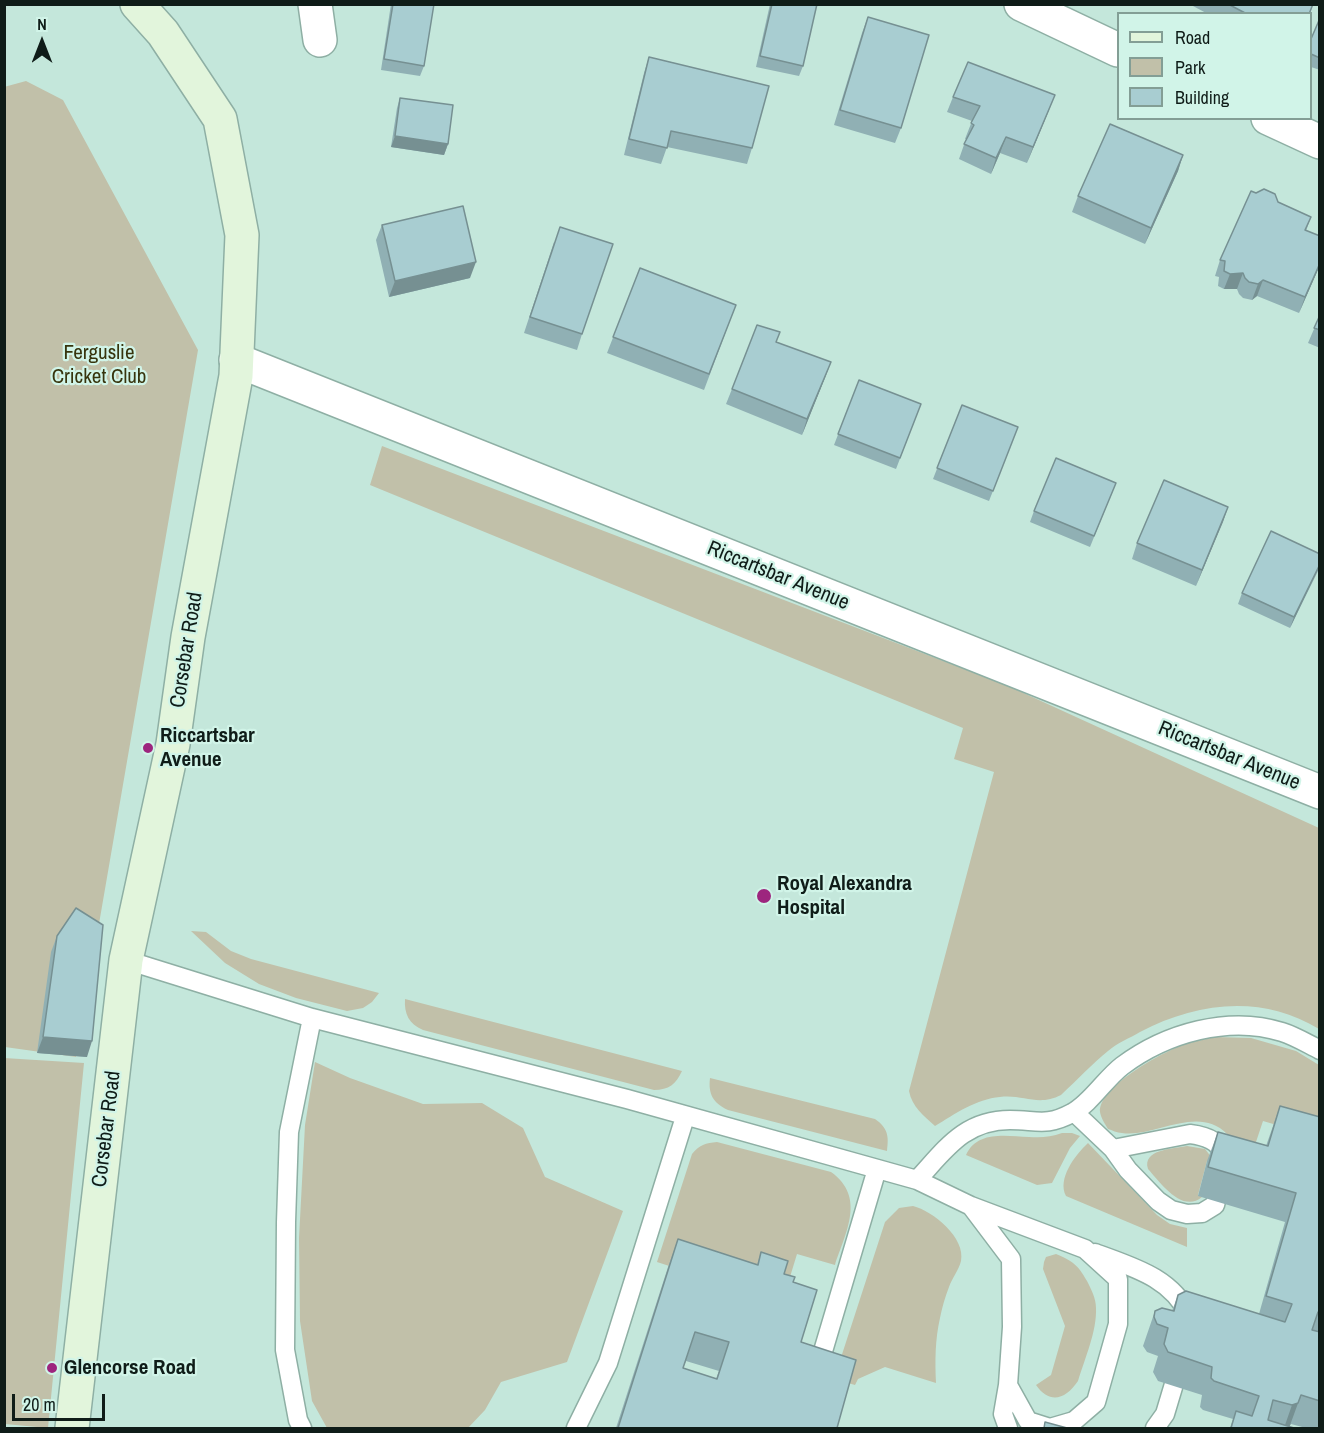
<!DOCTYPE html>
<style>
body{margin:0}
#map{position:relative;width:1324px;height:1433px;overflow:hidden;background:#c4e7db;font-family:"Archivo Narrow",sans-serif}
canvas{display:block}
.frame{position:absolute;inset:0;border:6px solid #0f1c18;pointer-events:none}
.legend{position:absolute;left:1117px;top:12px;width:195px;height:108px;box-sizing:border-box;background:#d1f4e8;border:2px solid #839e95;margin:0;padding:8px 10px;list-style:none;font-size:18px;color:#0f1c18}
.legend li{display:flex;align-items:center;gap:12px;height:30px}
.legend b{width:30px;border:2px solid #839e95}
.north{position:absolute;left:12px;top:12px;width:60px;height:60px;-webkit-text-stroke:4px #d1f4e8;paint-order:stroke;rotate:0deg;font-size:16px;font-weight:700;line-height:24px;text-align:center;color:#0f1c18}
.north::after{content:'';display:block;margin:auto;width:21px;height:27px;background:#0f1c18;clip-path:polygon(50% 0,100% 100%,50% 72%,0 100%)}
.scale{position:absolute;left:12px;top:1394px;width:93px;height:27px;box-sizing:border-box;border:3px solid #0f1c18;border-top:0;padding-left:8px;font-size:18px;line-height:21px;white-space:nowrap;color:#0f1c18;-webkit-text-stroke:4px #d1f4e8;paint-order:stroke}
</style>
<div id="map">
<canvas width="1324" height="1433"></canvas>
<div class="frame"></div>
<ul class="legend">
<li><b style="height:8px;background:#e2f5dc"></b>Road</li>
<li><b style="height:16px;background:#c1c0a9"></b>Park</li>
<li><b style="height:16px;background:#a8cdd1"></b>Building</li>
</ul>
<div class="north">N</div>
<div class="scale">20 m</div>
</div>
<script>
const context = document.querySelector('canvas').getContext('2d');
context.lineJoin = 'round';
function fillPath(path, color) {
  context.fillStyle = color;
  context.fill(path, 'evenodd');
}
function stroke(path, color, width, dash) {
  context.strokeStyle = color;
  context.lineWidth = width;
  context.lineCap = dash ? 'butt' : 'round';
  context.setLineDash(dash || []);
  context.stroke(path);
}
function drawText(font, color, halo, rows, align = 'center') {
  context.font = font + ' "Archivo Narrow",sans-serif';
  context.lineWidth = 4.5;
  context.setLineDash([]);
  context.textBaseline = 'middle';
  context.strokeStyle = halo;
  context.fillStyle = color;
  for (const [text, x, y, turn = 0] of rows) {
    context.save();
    context.translate(x, y);
    context.rotate((+turn || 0) * Math.PI / 180);
    context.textAlign = isNaN(turn) ? turn : align;
    if (halo) context.strokeText(text, 0, 0);
    context.fillText(text, 0, 0);
    context.restore();
  }
}
fillPath(new Path2D(`
 M 26,81 L 63,100 L 198,350 L 76,1057 L 5,1047 L 4,87 Z
 M 382,446 L 1006,685 L 1319,828 L 1319,1029 C 1262,994 1197,1002 1140,1032 C 1130,1038 1117,1043 1108,1051 C 1092,1064 1077,1080 1061,1095 C 1038,1107 1023,1094 1000,1097 C 976,1099 955,1114 935,1126 C 924,1116 912,1107 909,1091 L 994,772 L 954,759 L 963,728 L 370,485 Z
 M 191,931 L 206,932 L 231,951 L 251,959 L 379,993 L 372,1002 L 363,1008 L 347,1011 L 296,998 L 259,984 L 225,963 Z
 M 405,999 L 682,1071 C 676,1084 669,1090 654,1090 L 423,1030 C 409,1024 404,1014 405,999 Z
 M 1215,1037 L 1251,1038 L 1296,1051 L 1319,1065 L 1319,1134 L 1304,1133 L 1263,1121 L 1256,1142 L 1237,1150 C 1234,1145 1231,1138 1227,1134 C 1198,1104 1154,1138 1122,1133 C 1117,1133 1112,1130 1108,1129 C 1105,1124 1101,1118 1100,1112 C 1099,1087 1158,1055 1178,1047 C 1189,1042 1203,1040 1215,1037 Z
 M 4,1058 L 84,1063 L 48,1428 L 5,1424 Z
 M 315,1062 L 350,1078 L 423,1104 L 482,1103 L 523,1128 L 545,1177 L 623,1211 L 567,1362 L 501,1382 L 485,1410 L 468,1428 L 327,1428 L 312,1401 L 300,1321 L 299,1238 L 305,1125 Z
 M 710,1078 L 875,1119 C 888,1128 889,1136 887,1151 L 728,1110 C 713,1103 708,1094 710,1078 Z
 M 1062,1133 L 1072,1133 L 1080,1136 L 1070,1148 L 1052,1183 L 1037,1185 L 966,1155 C 977,1130 1007,1136 1029,1137 C 1041,1138 1051,1137 1062,1133 Z
 M 717,1142 L 831,1172 C 866,1197 846,1232 835,1265 L 797,1254 L 786,1290 L 746,1291 L 657,1262 L 692,1154 C 699,1145 706,1143 717,1142 Z
 M 1088,1143 L 1157,1215 L 1170,1224 L 1187,1228 L 1187,1247 L 1066,1196 C 1057,1179 1075,1155 1088,1143 Z
 M 1187,1146 L 1205,1149 L 1212,1158 L 1207,1161 L 1198,1195 L 1202,1197 C 1182,1214 1160,1182 1148,1169 C 1142,1149 1173,1149 1187,1146 Z
 M 913,1206 C 933,1211 966,1238 961,1261 C 959,1270 952,1278 949,1287 C 945,1297 942,1308 940,1318 C 935,1340 935,1361 936,1383 L 885,1367 L 858,1379 L 855,1385 L 834,1379 L 885,1222 L 899,1208 Z
 M 1056,1254 C 1073,1261 1078,1265 1087,1281 C 1091,1289 1096,1298 1096,1308 C 1097,1331 1085,1358 1078,1381 C 1066,1399 1050,1405 1036,1385 L 1051,1375 L 1065,1326 L 1043,1269 L 1044,1262 L 1046,1257 Z`), '#c1c0a9');
const service = new Path2D(`
 M 126,960 L 312,1018 L 627,1099 L 917,1180 L 971,1206 L 1085,1249 L 1118,1279 L 1118,1324 L 1096,1402 L 1074,1421 L 1050,1428 L 1028,1421 L 1008,1385
 M 1074,1112 L 1113,1149 L 1128,1170 L 1158,1201 L 1171,1210 L 1187,1214 L 1202,1213 L 1215,1205 C 1223,1171 1239,1140 1190,1134 L 1113,1149
 M 917,1180 C 945,1150 964,1120 1010,1120 C 1037,1120 1046,1127 1072,1113 C 1090,1104 1105,1079 1122,1066 C 1166,1033 1229,1015 1282,1032 C 1295,1036 1308,1044 1320,1050
 M 971,1206 L 1011,1259 L 1012,1327 L 1008,1385 L 1003,1414 L 1008,1428
 M 1095,1253 C 1132,1267 1171,1277 1189,1315
 M 821,1358 L 877,1169
 M 302,1428 L 298,1420 L 285,1350 L 286,1222 L 289,1132 L 312,1018
 M 576,1428 L 608,1363 L 685,1117
 M 1155,1428 L 1165,1414 L 1180,1364`);
const minor = new Path2D(`
 M 315,4 L 320,40
 M 1021,4 L 1118,50
 M 1268,118 L 1320,142
 M 236,360 L 1320,792`);
const secondary = new Path2D(`
 M 72,1428 L 126,960 L 173,744 L 188,637 L 236,376 L 242,235 L 220,119 L 163,33 L 137,4`);
stroke(service, '#8eafa4', 21);
stroke(minor, '#8eafa4', 36);
stroke(secondary, '#8eafa4', 36);
stroke(service, '#fff', 18);
stroke(minor, '#fff', 33);
stroke(secondary, '#e2f5dc', 33);
fillPath(new Path2D(`
 M 391,4 L 434,4 L 424,66 L 420,76 L 381,70 Z
 M 770,4 L 817,4 L 803,66 L 799,76 L 756,67 Z
 M 1194,4 L 1313,4 L 1310,14 L 1208,14 L 1193,6 Z
 M 868,17 L 901,128 L 895,143 L 834,125 L 862,33 Z
 M 1320,18 L 1320,70 L 1311,67 L 1311,39 Z
 M 649,57 L 752,148 L 747,164 L 667,147 L 661,164 L 624,155 L 644,73 Z
 M 953,97 L 1049,110 L 1027,163 L 1000,153 L 991,174 L 959,159 L 966,139 L 965,139 L 972,121 L 947,112 Z
 M 400,98 L 448,144 L 444,155 L 391,147 L 397,108 Z
 M 1183,155 L 1178,171 L 1145,244 L 1072,212 L 1078,196 Z
 M 1278,202 L 1311,217 L 1306,231 L 1320,236 L 1320,265 L 1299,313 L 1257,296 L 1252,300 L 1243,298 L 1239,294 L 1237,289 L 1224,289 L 1218,286 L 1219,277 L 1215,276 L 1220,260 Z
 M 382,225 L 470,278 L 389,297 L 376,240 Z
 M 554,242 L 582,334 L 577,350 L 524,333 Z
 M 640,268 L 736,305 L 704,390 L 607,353 Z
 M 1320,315 L 1320,348 L 1308,343 Z
 M 776,342 L 831,362 L 802,435 L 726,404 L 732,389 Z
 M 859,380 L 921,404 L 896,469 L 834,445 Z
 M 962,405 L 1018,427 L 989,501 L 933,479 Z
 M 1116,483 L 1090,547 L 1030,522 L 1034,511 Z
 M 1228,507 L 1196,586 L 1132,559 L 1137,543 Z
 M 1320,564 L 1320,567 L 1290,628 L 1238,604 L 1242,593 Z
 M 57,936 L 87,1057 L 37,1053 L 51,952 Z
 M 1280,1106 L 1319,1117 L 1320,1115 L 1320,1428 L 1306,1428 L 1291,1424 L 1289,1427 L 1294,1428 L 1230,1428 L 1233,1419 L 1203,1410 L 1200,1407 L 1202,1395 L 1158,1381 L 1153,1372 L 1158,1356 L 1147,1352 L 1143,1346 L 1155,1311 L 1172,1311 L 1178,1295 L 1259,1314 L 1285,1222 L 1198,1196 L 1207,1161 L 1218,1132 L 1266,1146 Z
 M 678,1239 L 757,1265 L 761,1252 L 793,1282 L 801,1342 L 837,1428 L 616,1428 L 668,1267 ZM 686,1361 L 719,1371 L 716,1379 L 683,1368 Z`), '#90b0b4');
fillPath(new Path2D(`
 M 1055,95 L 1049,110 L 1027,163 L 1033,147 Z
 M 395,136 L 448,144 L 444,155 L 391,147 Z
 M 1006,137 L 1000,153 L 991,174 L 996,158 Z
 M 1183,155 L 1178,171 L 1145,244 L 1151,228 Z
 M 476,262 L 470,278 L 389,297 L 395,281 Z
 M 1320,263 L 1320,265 L 1299,313 L 1305,297 Z
 M 1243,273 L 1237,289 L 1224,289 L 1230,274 Z
 M 1263,280 L 1257,296 L 1252,300 L 1258,284 Z
 M 831,362 L 825,378 L 802,435 L 807,419 Z
 M 1228,507 L 1223,522 L 1196,586 L 1202,570 Z
 M 1320,564 L 1319,567 L 1290,628 L 1294,617 Z
 M 43,1037 L 92,1041 L 87,1057 L 37,1053 Z
 M 1301,1395 L 1289,1428 L 1284,1428 L 1292,1405 Z`), '#769092');
const building = new Path2D(`
 M 393,4 L 434,4 L 424,66 L 384,59 Z
 M 772,4 L 817,4 L 803,66 L 760,56 Z
 M 1228,4 L 1313,4 L 1309,14 L 1247,14 Z
 M 868,17 L 929,35 L 901,128 L 840,110 Z
 M 1320,18 L 1320,58 L 1311,54 L 1311,39 Z
 M 649,57 L 769,86 L 752,148 L 671,131 L 667,148 L 629,139 Z
 M 968,62 L 1055,95 L 1033,147 L 1006,137 L 996,158 L 964,144 L 974,125 L 971,123 L 980,106 L 953,97 Z
 M 400,98 L 453,105 L 448,144 L 395,136 Z
 M 1110,124 L 1183,155 L 1151,228 L 1078,196 Z
 M 1264,189 L 1275,194 L 1278,202 L 1311,217 L 1305,230 L 1320,236 L 1320,263 L 1305,297 L 1263,280 L 1258,284 L 1249,282 L 1245,278 L 1243,273 L 1230,274 L 1224,271 L 1225,261 L 1220,260 L 1251,191 L 1256,193 Z
 M 463,206 L 476,262 L 395,281 L 382,225 Z
 M 560,227 L 613,244 L 582,334 L 530,317 Z
 M 640,268 L 736,305 L 709,374 L 613,337 Z
 M 1320,315 L 1320,330 L 1314,328 Z
 M 757,325 L 780,332 L 776,342 L 831,362 L 807,419 L 732,389 Z
 M 859,380 L 921,404 L 900,458 L 838,434 Z
 M 962,405 L 1018,427 L 993,491 L 937,468 Z
 M 1056,458 L 1116,483 L 1094,536 L 1034,511 Z
 M 1164,480 L 1228,507 L 1202,570 L 1137,543 Z
 M 1271,531 L 1320,554 L 1320,564 L 1294,617 L 1242,593 Z
 M 76,908 L 103,925 L 92,1041 L 43,1037 L 57,936 Z
 M 1280,1106 L 1320,1117 L 1320,1312 L 1318,1312 L 1312,1330 L 1320,1332 L 1320,1401 L 1301,1395 L 1298,1403 L 1292,1405 L 1273,1400 L 1268,1420 L 1294,1428 L 1231,1428 L 1236,1411 L 1252,1416 L 1259,1396 L 1214,1381 L 1211,1378 L 1212,1367 L 1168,1352 L 1164,1344 L 1168,1328 L 1157,1324 L 1154,1317 L 1155,1311 L 1162,1308 L 1174,1311 L 1178,1295 L 1186,1291 L 1285,1322 L 1292,1304 L 1266,1296 L 1296,1193 L 1208,1167 L 1218,1132 L 1268,1146 Z
 M 678,1239 L 758,1265 L 761,1252 L 788,1261 L 784,1274 L 795,1277 L 793,1282 L 817,1290 L 801,1342 L 856,1360 L 837,1428 L 618,1428 ZM 695,1332 L 729,1342 L 717,1379 L 683,1368 Z
 M 1045,1422 L 1067,1428 L 1044,1428 Z`);
fillPath(building, '#a8cdd1');
stroke(building, '#769092', 1.5);
for (const [x, y, r, color] of [
 [148,748,6,"#9d257e"],
 [764,896,8,"#9d257e"],
 [52,1368,6,"#9d257e"]
]) {
  const dot = new Path2D();
  dot.arc(x, y, r, 0, 2 * Math.PI);
  context.fillStyle = color;
  context.fill(dot);
  stroke(dot, '#d1f4e8', 2);
}
drawText('21px', '#37340d', '#d1f4e8', [
 ["Ferguslie",99,353],
 ["Cricket Club",99,377]
]);
drawText('21px', '#0f1c18', '#d1f4e8', [
 ["Riccartsbar Avenue",778,576,22],
 ["Corsebar Road",187,650,-81],
 ["Riccartsbar Avenue",1229,756,22],
 ["Corsebar Road",107,1129,-83]
]);
drawText('bold 21px', '#0f1c18', '#d1f4e8', [
 ["Riccartsbar",160,736],
 ["Avenue",160,760],
 ["Royal Alexandra",777,884],
 ["Hospital",777,908],
 ["Glencorse Road",64,1368]
], 'left');
</script>
